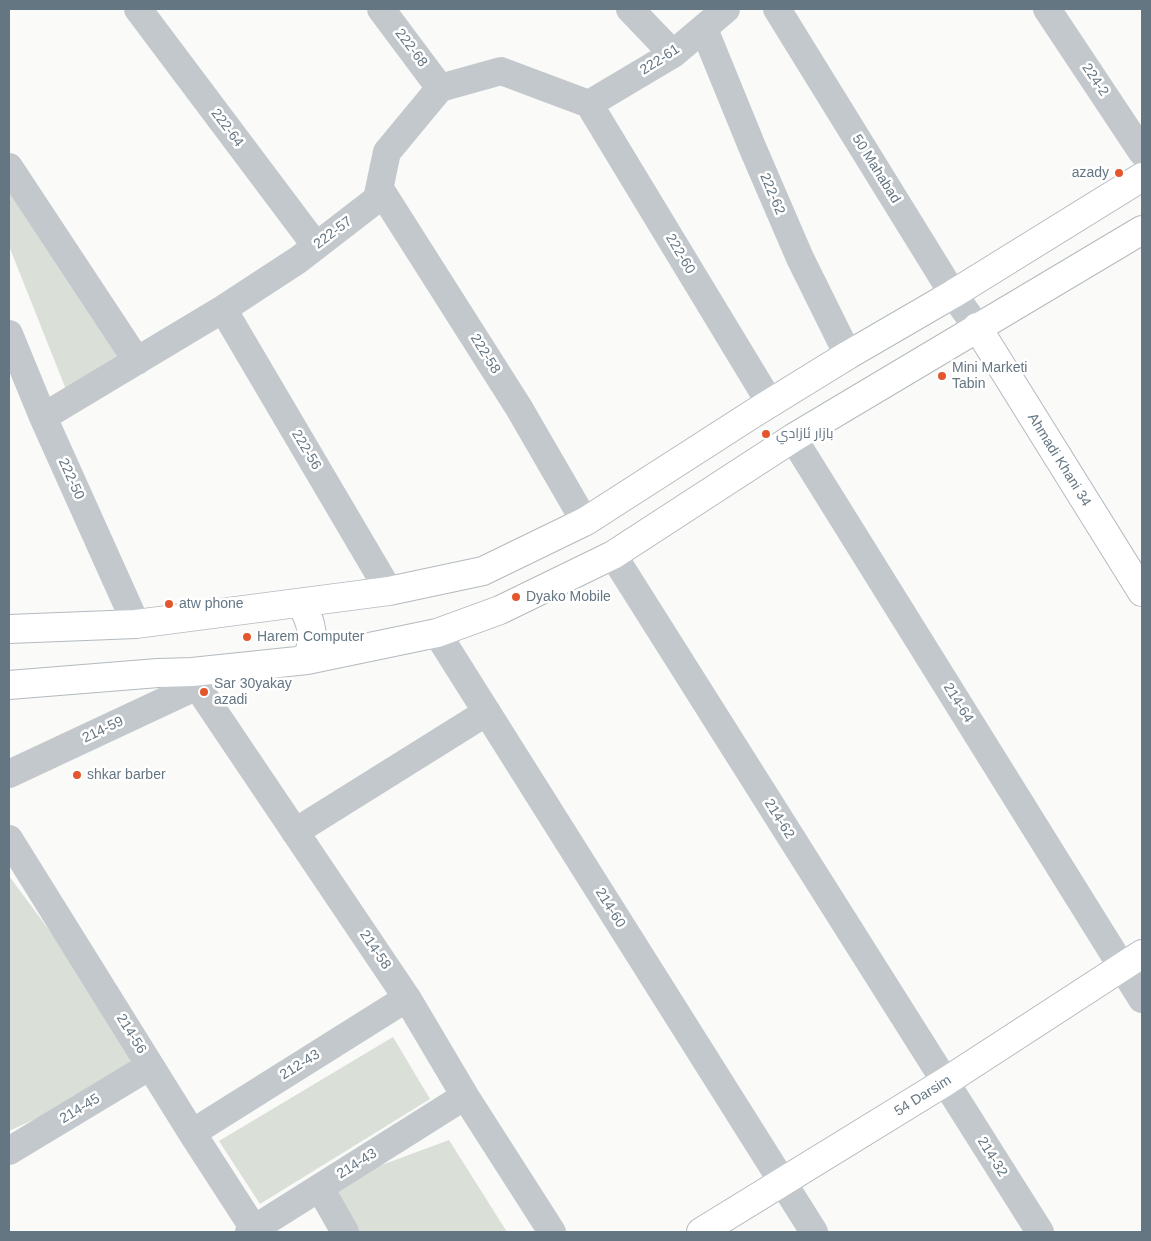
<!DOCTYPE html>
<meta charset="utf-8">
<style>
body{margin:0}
#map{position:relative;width:1151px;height:1241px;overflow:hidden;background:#fafaf8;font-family:Arial,sans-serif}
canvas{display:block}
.frame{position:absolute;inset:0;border:10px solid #657683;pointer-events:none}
</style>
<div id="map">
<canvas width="1151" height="1241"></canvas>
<div class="frame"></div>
</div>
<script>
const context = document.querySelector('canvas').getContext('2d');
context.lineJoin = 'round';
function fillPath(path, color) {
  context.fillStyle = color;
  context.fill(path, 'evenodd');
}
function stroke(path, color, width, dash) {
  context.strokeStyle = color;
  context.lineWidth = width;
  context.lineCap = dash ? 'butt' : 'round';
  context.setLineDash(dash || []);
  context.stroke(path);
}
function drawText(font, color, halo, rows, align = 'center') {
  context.font = font + ' Arial,Cairo,sans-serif';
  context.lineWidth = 5;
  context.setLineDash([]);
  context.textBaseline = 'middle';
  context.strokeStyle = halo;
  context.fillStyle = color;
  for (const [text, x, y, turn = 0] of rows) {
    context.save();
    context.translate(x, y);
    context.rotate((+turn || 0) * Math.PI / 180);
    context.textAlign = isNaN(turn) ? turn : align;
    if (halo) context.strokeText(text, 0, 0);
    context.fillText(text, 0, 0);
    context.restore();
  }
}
fillPath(new Path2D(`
 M 9,157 L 138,344 L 67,392 L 9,246 Z
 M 9,876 L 150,1066 L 9,1131 Z
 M 393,1037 L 430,1099 L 260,1204 L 219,1141 Z
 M 449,1140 L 507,1232 L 354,1232 L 320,1188 Z`), '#dadfd7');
const secondary = new Path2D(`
 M 977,327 L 1142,592
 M 300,603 C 313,622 315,639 307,660
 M 9,629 L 136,624 L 389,591 L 483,571 L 586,521 L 754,413 L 848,355 L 953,294 L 1142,177
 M 9,685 L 158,673 L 192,672 L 307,660 L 437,633 L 500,610 L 613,555 L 793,438 L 1142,230
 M 701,1232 L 945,1082 L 1142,954`);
stroke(secondary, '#b3babf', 30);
stroke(new Path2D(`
 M 138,9 L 316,246
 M 381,9 L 440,88
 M 630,9 L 673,54
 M 777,9 L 953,294 L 977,327
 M 1047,9 L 1142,152
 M 704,29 L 753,149 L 800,258 L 848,355
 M 589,104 L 770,403
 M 589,104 L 673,54 L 726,9
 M 9,167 L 137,361
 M 380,189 L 519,408 L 585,522
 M 223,309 L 389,591
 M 9,334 L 43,417 L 136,624
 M 43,417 L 223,309 L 298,260 L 377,199 L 387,152 L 440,88 L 501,71 L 589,104
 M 793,438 L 1142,999
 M 613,555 L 1040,1232
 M 437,633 L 814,1232
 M 192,672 L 197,686 L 407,998 L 465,1096 L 552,1232
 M 9,774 L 197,686
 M 295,832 L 487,712
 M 9,839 L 192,1133 L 254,1229
 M 192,1133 L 407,998
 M 9,1151 L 150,1066
 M 320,1188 L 345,1232
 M 249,1232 L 465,1096`), '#c3c8cc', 28);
stroke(secondary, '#fff', 28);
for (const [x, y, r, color] of [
 [1119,173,5,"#e4572e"],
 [942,376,5,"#e4572e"],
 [766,434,5,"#e4572e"],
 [516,597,5,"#e4572e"],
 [169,604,5,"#e4572e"],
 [247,637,5,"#e4572e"],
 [204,692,5,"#e4572e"],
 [77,775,5,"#e4572e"]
]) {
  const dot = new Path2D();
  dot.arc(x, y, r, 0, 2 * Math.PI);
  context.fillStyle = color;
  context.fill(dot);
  stroke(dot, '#fff', 2);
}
drawText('14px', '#657683', '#fff', [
 ["222-68",411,48,53],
 ["222-61",660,60,-33],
 ["224-2",1095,80,56],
 ["222-64",227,128,53],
 ["50 Mahabad",876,169,58],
 ["222-62",772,194,67],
 ["222-57",333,233,-37],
 ["222-60",680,254,59],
 ["222-58",485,354,58],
 ["222-56",306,450,59],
 ["Ahmadi Khani 34",1059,460,58],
 ["222-50",71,479,66],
 ["214-64",958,703,58],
 ["214-59",103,730,-25],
 ["214-62",779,819,58],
 ["214-60",610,908,58],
 ["214-58",375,950,56],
 ["214-56",131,1034,58],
 ["212-43",300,1065,-32],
 ["54 Darsim",923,1096,-32],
 ["214-45",80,1109,-31],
 ["214-32",992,1157,58],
 ["214-43",357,1164,-32]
]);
drawText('14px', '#657683', '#fff', [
 ["azady",1109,173,"right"],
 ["Mini Marketi",952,368],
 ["Tabin",952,384],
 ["بازار ئازادي",776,434],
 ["Dyako Mobile",526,597],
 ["atw phone",179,604],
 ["Harem Computer",257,637],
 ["Sar 30yakay",214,684],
 ["azadi",214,700],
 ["shkar barber",87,775]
], 'left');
</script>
